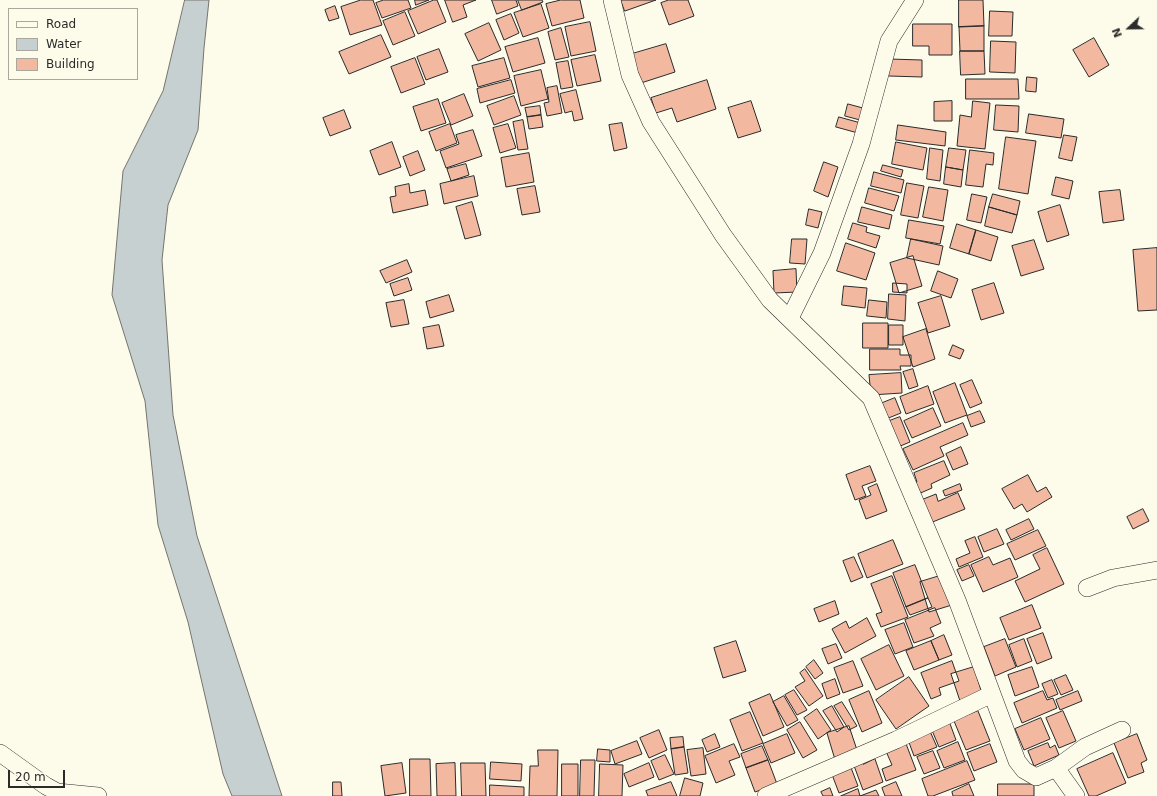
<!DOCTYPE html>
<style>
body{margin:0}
#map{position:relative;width:1157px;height:796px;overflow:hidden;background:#fdfbea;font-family:"DejaVu Sans",sans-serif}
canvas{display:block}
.legend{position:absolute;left:8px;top:8px;width:130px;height:72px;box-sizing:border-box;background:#fdfbea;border:1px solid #a9a89e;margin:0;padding:5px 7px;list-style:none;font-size:12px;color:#2b2b2b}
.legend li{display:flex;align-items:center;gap:8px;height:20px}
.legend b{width:20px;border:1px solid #a9a89e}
.north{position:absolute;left:1109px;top:8px;width:40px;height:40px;-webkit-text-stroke:3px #fdfbea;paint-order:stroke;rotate:248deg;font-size:11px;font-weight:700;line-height:16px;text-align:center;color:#2b2b2b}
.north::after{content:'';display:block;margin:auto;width:14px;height:18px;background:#2b2b2b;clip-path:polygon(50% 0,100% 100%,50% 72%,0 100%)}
.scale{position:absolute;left:8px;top:770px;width:57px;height:18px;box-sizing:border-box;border:2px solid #2b2b2b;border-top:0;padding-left:5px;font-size:12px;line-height:14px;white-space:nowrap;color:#2b2b2b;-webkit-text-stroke:3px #fdfbea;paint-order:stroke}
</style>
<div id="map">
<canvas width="1157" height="796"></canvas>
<ul class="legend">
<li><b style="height:5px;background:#fdfbea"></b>Road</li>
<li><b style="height:11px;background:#c7d0d0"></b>Water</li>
<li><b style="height:11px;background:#f2b8a0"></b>Building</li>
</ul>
<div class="north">N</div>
<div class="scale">20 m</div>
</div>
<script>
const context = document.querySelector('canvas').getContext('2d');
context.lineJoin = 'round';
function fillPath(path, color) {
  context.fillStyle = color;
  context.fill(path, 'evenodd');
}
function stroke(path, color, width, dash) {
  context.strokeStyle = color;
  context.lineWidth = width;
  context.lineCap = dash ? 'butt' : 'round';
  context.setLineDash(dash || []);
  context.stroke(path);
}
const water = new Path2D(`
 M 185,0 L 209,0 L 204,48 L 198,130 L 168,205 L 162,260 L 173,415 L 197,536 L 282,796 L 232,796 L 223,774 L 188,622 L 158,525 L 145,401 L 112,295 L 123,171 L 163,91 Z`);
fillPath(water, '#c7d0d0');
stroke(water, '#74746e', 1);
const building = new Path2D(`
 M 361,0 L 373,0 L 382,25 L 350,35 L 341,7 Z
 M 384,0 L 408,0 L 411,8 L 382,18 L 376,3 Z
 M 415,0 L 429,0 L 416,5 Z
 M 434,0 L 437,0 L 446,22 L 418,34 L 408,11 Z
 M 445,0 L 476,0 L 463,5 L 467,17 L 453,22 Z
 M 492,0 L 516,0 L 518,6 L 497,14 Z
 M 518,0 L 542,0 L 543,2 L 522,10 Z
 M 561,0 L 580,0 L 584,18 L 552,26 L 546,4 Z
 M 621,0 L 656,0 L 625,11 Z
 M 669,0 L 688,0 L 694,16 L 669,25 L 661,3 Z
 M 959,0 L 983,0 L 984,26 L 959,27 Z
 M 541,4 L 549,28 L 523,37 L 514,13 Z
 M 335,6 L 339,18 L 329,21 L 325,10 Z
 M 990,11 L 1013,12 L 1012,36 L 989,36 Z
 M 405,12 L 415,36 L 393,45 L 383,21 Z
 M 511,14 L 519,33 L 504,40 L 496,20 Z
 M 590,22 L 596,51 L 571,56 L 565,27 Z
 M 489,23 L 501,50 L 478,61 L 465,34 Z
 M 913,24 L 952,24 L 952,55 L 929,55 L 929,46 L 913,46 Z
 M 984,26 L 984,51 L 960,51 L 959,27 Z
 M 561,28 L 569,57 L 555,60 L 548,32 Z
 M 381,35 L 391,57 L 349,74 L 339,52 Z
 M 538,38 L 545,63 L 513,72 L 505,47 Z
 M 1094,38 L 1109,65 L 1089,77 L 1073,50 Z
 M 991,41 L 1016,42 L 1015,73 L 990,72 Z
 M 666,44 L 675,72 L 641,83 L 632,54 Z
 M 439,49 L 448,72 L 426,80 L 417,57 Z
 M 960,51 L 984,51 L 985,74 L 961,75 Z
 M 595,55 L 601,81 L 577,86 L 571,60 Z
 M 415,58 L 425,84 L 401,93 L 391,67 Z
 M 504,58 L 510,78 L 478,87 L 472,66 Z
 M 889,59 L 922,60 L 922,77 L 889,76 Z
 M 568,61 L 573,87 L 561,89 L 556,63 Z
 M 541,70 L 548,99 L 521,106 L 514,76 Z
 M 1027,77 L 1037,78 L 1036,92 L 1026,91 Z
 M 966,79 L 1018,79 L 1019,99 L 966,99 Z
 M 511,80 L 515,93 L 480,103 L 477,89 Z
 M 707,80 L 716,109 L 677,122 L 672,108 L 656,113 L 651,98 Z
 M 557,86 L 562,113 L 547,116 L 544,103 L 549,102 L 547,88 Z
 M 576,90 L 583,119 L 574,121 L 572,111 L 565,113 L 560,94 Z
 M 464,94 L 473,116 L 451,125 L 442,103 Z
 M 514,96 L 521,115 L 494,125 L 487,106 Z
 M 438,99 L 446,123 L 421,131 L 413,107 Z
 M 751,101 L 761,131 L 738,138 L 728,108 Z
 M 952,101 L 952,121 L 934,121 L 934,102 Z
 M 973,101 L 990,103 L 985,149 L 957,146 L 960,115 L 971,117 Z
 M 848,104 L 863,108 L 860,120 L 845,116 Z
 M 996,105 L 1019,106 L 1018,132 L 994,130 Z
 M 540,106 L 541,115 L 527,117 L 525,108 Z
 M 344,110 L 351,128 L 330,136 L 323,118 Z
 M 1029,114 L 1064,119 L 1061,138 L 1026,133 Z
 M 541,115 L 543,127 L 529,129 L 527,117 Z
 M 839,117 L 861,123 L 858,133 L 836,127 Z
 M 523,120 L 528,149 L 518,150 L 513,122 Z
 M 622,123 L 627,148 L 614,151 L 609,125 Z
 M 450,124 L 457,143 L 436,151 L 429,132 Z
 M 508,124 L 516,148 L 500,153 L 493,128 Z
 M 898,125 L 946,132 L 945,146 L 896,140 Z
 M 473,130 L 482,156 L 446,168 L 440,151 L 459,144 L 456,135 Z
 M 1064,135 L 1077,137 L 1072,161 L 1059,158 Z
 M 1006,137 L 1036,141 L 1028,194 L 999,189 Z
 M 392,142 L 401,167 L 379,175 L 370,151 Z
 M 896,142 L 927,148 L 923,170 L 892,164 Z
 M 930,148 L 943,150 L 940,181 L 927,179 Z
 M 949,148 L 966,150 L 963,170 L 946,167 Z
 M 970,150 L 994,153 L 993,165 L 986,164 L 983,187 L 966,185 Z
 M 418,151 L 425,170 L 410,176 L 403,157 Z
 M 529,153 L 534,182 L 506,187 L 501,158 Z
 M 824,162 L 838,167 L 828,197 L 814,191 Z
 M 466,164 L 469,175 L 451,181 L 447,169 Z
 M 883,165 L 903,170 L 901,177 L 881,171 Z
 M 946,167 L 963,170 L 961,187 L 944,184 Z
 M 874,172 L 904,180 L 901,193 L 871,186 Z
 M 474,176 L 478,196 L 444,204 L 440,184 Z
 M 1056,177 L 1073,181 L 1069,199 L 1052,195 Z
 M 907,183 L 924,186 L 918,218 L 901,215 Z
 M 409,184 L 410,193 L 425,190 L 428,205 L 393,213 L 390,197 L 396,196 L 395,187 Z
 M 535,186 L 540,212 L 522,215 L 517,189 Z
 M 929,187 L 948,190 L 943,221 L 923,217 Z
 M 869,188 L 899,196 L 894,211 L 865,203 Z
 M 1120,190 L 1124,220 L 1103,223 L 1099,192 Z
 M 972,194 L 987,197 L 981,223 L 967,220 Z
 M 993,194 L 1020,201 L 1017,215 L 989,207 Z
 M 472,202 L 481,235 L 465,239 L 456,207 Z
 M 1060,205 L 1069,235 L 1047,242 L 1038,212 Z
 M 862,207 L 892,215 L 889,229 L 858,222 Z
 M 989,207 L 1017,215 L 1012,233 L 985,226 Z
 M 809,209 L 822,212 L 818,228 L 806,225 Z
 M 909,220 L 944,226 L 940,244 L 906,238 Z
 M 853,223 L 867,227 L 866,232 L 880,236 L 876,248 L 848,239 Z
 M 957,224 L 976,230 L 969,254 L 950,248 Z
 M 976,230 L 998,237 L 991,261 L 969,254 Z
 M 792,239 L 807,239 L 805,264 L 790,263 Z
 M 911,239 L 943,246 L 939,265 L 907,258 Z
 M 1034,240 L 1044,269 L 1021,276 L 1012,246 Z
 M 846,243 L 875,253 L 866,280 L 837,271 Z
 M 1157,248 L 1157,310 L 1138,311 L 1133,250 Z
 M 913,256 L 922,286 L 899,293 L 890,263 Z
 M 407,260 L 412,272 L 386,283 L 380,271 Z
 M 796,269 L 797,292 L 774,293 L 773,271 Z
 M 938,271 L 958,279 L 951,298 L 931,291 Z
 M 408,278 L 412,290 L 394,296 L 390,284 Z
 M 893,283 L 907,284 L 907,293 L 893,292 Z
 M 994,283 L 1004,313 L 981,320 L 972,290 Z
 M 844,286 L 867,288 L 865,308 L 842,305 Z
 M 889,294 L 906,295 L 905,321 L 888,319 Z
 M 449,295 L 454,311 L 430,318 L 426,302 Z
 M 941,296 L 950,326 L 928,333 L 918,303 Z
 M 404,300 L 409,324 L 391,327 L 386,303 Z
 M 869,300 L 887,302 L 886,318 L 867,316 Z
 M 863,323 L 888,323 L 888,348 L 863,348 Z
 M 439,325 L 444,346 L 427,349 L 423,328 Z
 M 889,325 L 903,325 L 903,345 L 889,345 Z
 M 926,329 L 935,359 L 913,367 L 903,337 Z
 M 953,345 L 964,350 L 960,359 L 949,355 Z
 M 870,349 L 900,349 L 900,355 L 911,355 L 911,366 L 900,366 L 901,370 L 870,370 Z
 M 913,369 L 918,386 L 909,389 L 903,372 Z
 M 901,373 L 902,393 L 871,395 L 869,375 Z
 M 972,380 L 982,403 L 970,408 L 960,385 Z
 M 955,383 L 967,415 L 945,423 L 933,392 Z
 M 928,386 L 934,404 L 906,414 L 900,397 Z
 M 895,398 L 901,413 L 881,421 L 875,406 Z
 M 933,408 L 941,426 L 912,438 L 904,421 Z
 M 980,411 L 985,422 L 971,427 L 967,416 Z
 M 900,417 L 910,442 L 893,449 L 884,423 Z
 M 963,423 L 968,435 L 940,447 L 944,456 L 913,470 L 903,449 Z
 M 961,447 L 968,464 L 953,470 L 946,454 Z
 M 944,461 L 950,475 L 931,484 L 932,488 L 916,495 L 911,485 L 917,482 L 914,473 Z
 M 870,466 L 876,481 L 862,486 L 866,496 L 855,500 L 846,475 Z
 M 1028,475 L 1037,492 L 1046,487 L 1052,497 L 1027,512 L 1022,504 L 1014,509 L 1002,489 Z
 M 877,484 L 887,511 L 866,519 L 859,500 L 871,495 L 868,488 Z
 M 960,484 L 962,490 L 945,496 L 943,491 Z
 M 958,493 L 965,509 L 930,523 L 921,500 L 936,494 L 938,501 Z
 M 1143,509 L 1149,521 L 1133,529 L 1127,517 Z
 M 1029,519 L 1034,529 L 1011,540 L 1006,530 Z
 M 997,529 L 1004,544 L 984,552 L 978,537 Z
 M 1038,530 L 1046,546 L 1015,560 L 1007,544 Z
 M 975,537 L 983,557 L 959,567 L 956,559 L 970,553 L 965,541 Z
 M 893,540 L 903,564 L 867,578 L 858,554 Z
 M 1047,548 L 1064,584 L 1025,602 L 1015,581 L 1040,569 L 1033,555 Z
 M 854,557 L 863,577 L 851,582 L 843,561 Z
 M 989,557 L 993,565 L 1010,558 L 1018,577 L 983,592 L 971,565 Z
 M 915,565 L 928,598 L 906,607 L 893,573 Z
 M 969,565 L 974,576 L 962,581 L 957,570 Z
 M 943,575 L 952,605 L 929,612 L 920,582 Z
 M 892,576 L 908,617 L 881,627 L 876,614 L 882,612 L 871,584 Z
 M 928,598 L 932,607 L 910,615 L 906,607 Z
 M 835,601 L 839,614 L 819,622 L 814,609 Z
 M 1032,605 L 1041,628 L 1009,640 L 1000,618 Z
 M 935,608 L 941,623 L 930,628 L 934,636 L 914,643 L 905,620 Z
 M 867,618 L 876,636 L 845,653 L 832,629 L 846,621 L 849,628 Z
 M 904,623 L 913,647 L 895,654 L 885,630 Z
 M 1043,633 L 1052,658 L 1037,664 L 1027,639 Z
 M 944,635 L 952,655 L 939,660 L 931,641 Z
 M 1005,639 L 1016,667 L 995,676 L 984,647 Z
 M 1024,639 L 1032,661 L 1017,667 L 1009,645 Z
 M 736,641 L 746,671 L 723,678 L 714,648 Z
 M 931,641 L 939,660 L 914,670 L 906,651 Z
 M 836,644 L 842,658 L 828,664 L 822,649 Z
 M 889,645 L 904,676 L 876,690 L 861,659 Z
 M 814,660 L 823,673 L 815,679 L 806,667 Z
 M 853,661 L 863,686 L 843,693 L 834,668 Z
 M 952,661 L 959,681 L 939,688 L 941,695 L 931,699 L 921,673 Z
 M 974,667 L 983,697 L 961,704 L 951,674 Z
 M 1032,667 L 1039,687 L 1015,696 L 1008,675 Z
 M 805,669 L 823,696 L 809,706 L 795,687 L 805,681 L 800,673 Z
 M 1066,675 L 1073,690 L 1061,695 L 1054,680 Z
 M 909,677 L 929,706 L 896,729 L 876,700 Z
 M 835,679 L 840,694 L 827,699 L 822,684 Z
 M 1052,680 L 1058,694 L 1048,698 L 1042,684 Z
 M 794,690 L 807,710 L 797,715 L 785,695 Z
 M 869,691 L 882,723 L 862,732 L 849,700 Z
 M 1043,691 L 1047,700 L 1053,698 L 1057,708 L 1022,723 L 1014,703 Z
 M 1078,691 L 1082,701 L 1060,710 L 1056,700 Z
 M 770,694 L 784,727 L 763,736 L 749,703 Z
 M 784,696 L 798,720 L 787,726 L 773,702 Z
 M 842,702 L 857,726 L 849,730 L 834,706 Z
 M 832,706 L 844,727 L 837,732 L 823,711 Z
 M 817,709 L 831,730 L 818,739 L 804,718 Z
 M 978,711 L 990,741 L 966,750 L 954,721 Z
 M 1063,711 L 1076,741 L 1059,748 L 1046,718 Z
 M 750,712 L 763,743 L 742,751 L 730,720 Z
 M 1041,718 L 1050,739 L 1024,750 L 1015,729 Z
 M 949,721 L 956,740 L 939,747 L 931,728 Z
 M 800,722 L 817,750 L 803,758 L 787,730 Z
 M 849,726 L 859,756 L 836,763 L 827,733 Z
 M 929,729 L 937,747 L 914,756 L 907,737 Z
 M 659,730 L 667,750 L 649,758 L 640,738 Z
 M 715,734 L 720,747 L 707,752 L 702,740 Z
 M 787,734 L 795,753 L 771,763 L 763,744 Z
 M 1137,734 L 1147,760 L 1141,763 L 1144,772 L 1128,778 L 1114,743 Z
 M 683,737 L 684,747 L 671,749 L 670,738 Z
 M 637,741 L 642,754 L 615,764 L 611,751 Z
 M 905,741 L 916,770 L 886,781 L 882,769 L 892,765 L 885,749 Z
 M 958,742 L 965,760 L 944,768 L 937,751 Z
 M 1048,743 L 1050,748 L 1055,745 L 1059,755 L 1034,766 L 1028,751 Z
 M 734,744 L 740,757 L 729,761 L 735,775 L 716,783 L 705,756 Z
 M 990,744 L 997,762 L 974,771 L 967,753 Z
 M 762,746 L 768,760 L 746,768 L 741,754 Z
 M 684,747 L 688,773 L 675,775 L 671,749 Z
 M 703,748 L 706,774 L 691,776 L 687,750 Z
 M 598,749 L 610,750 L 610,762 L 597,761 Z
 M 538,750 L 558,750 L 557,796 L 529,796 L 530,766 L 538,766 Z
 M 933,751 L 940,768 L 924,774 L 917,757 Z
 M 1113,753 L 1126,783 L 1096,796 L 1089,796 L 1077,769 Z
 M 665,755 L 674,774 L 659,780 L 651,761 Z
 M 410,759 L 430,759 L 431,796 L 410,796 Z
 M 875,759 L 883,782 L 863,790 L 853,763 L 861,760 L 863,764 Z
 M 581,760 L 595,760 L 594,796 L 580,796 Z
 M 768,760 L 777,784 L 755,792 L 746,768 Z
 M 967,761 L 975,780 L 933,796 L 928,796 L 922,779 Z
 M 491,762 L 522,764 L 521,781 L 490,779 Z
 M 402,763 L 406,793 L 385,796 L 381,766 Z
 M 455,763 L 456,796 L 437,796 L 436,764 Z
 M 461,763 L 485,763 L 486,796 L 462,796 Z
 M 649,763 L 654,777 L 629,787 L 624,774 Z
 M 562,764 L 578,764 L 578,796 L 562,796 Z
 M 600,764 L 623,765 L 622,796 L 599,796 Z
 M 850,765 L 858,786 L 839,793 L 831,772 Z
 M 685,778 L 703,783 L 700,796 L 680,796 Z
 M 333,782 L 341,782 L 342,796 L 333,796 Z
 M 671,782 L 677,796 L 648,796 L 646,791 Z
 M 896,782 L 902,796 L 885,796 L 882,788 Z
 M 969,784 L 974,796 L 953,796 L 952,792 Z
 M 998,784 L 1034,784 L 1034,796 L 998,796 Z
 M 490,785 L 524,787 L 524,796 L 490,796 Z
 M 830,788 L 833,796 L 823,796 L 821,792 Z
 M 858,789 L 860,796 L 876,790 L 879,796 L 841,796 Z`);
fillPath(building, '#f2b8a0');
stroke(building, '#2b2b2b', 1);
const street = new Path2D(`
 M 612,0 L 630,75 L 651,122 L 723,235 L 770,300 L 871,398 L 957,600 L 1017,761 L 1024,770 L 1036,777 L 1056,768 L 1076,796
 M 790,318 L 822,253 L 861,144 L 889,41 L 915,0
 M 1087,588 L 1113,578 L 1157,570
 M 0,753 L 46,786 L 57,792 L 98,796
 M 1056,768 L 1085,747 L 1122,730
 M 766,796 L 896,740 L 992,694`);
stroke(street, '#2b2b2b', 18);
stroke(street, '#fdfbea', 17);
</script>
